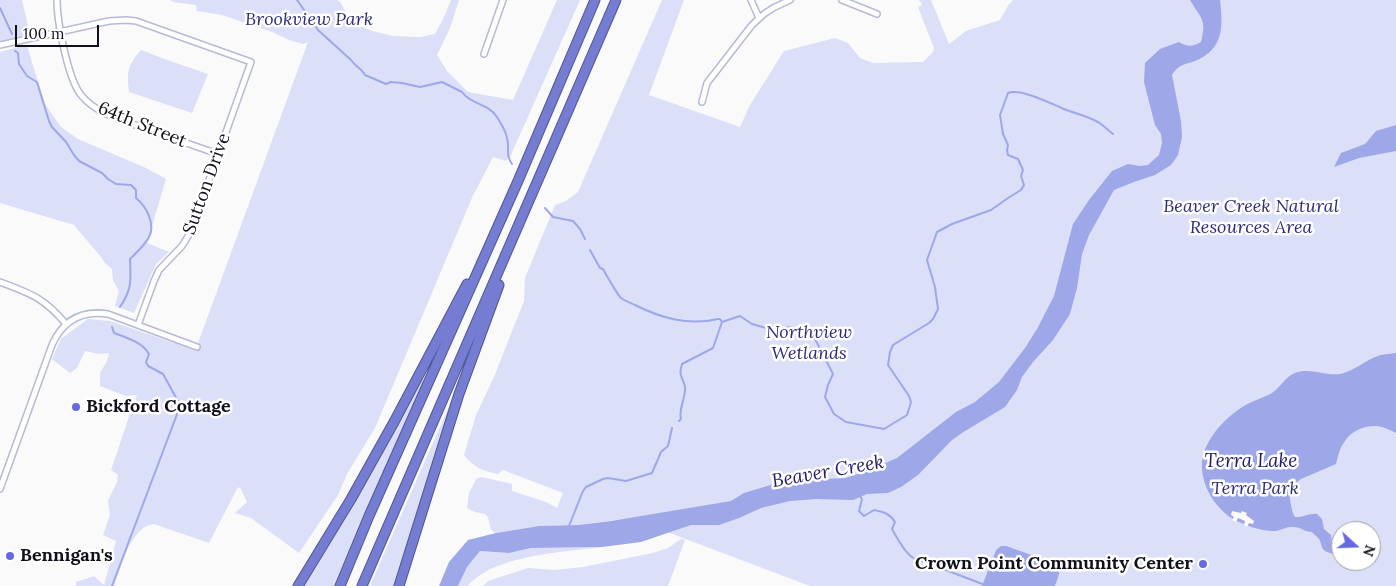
<!DOCTYPE html>
<style>
body{margin:0}
#map{position:relative;width:1396px;height:586px;overflow:hidden;background:#fafafa;font-family:Lora,serif}
canvas{display:block}
.north{position:absolute;left:1331px;top:521px;width:50px;height:50px;box-sizing:border-box;background:#fff;border:1px solid #9f9fa3;border-radius:50%;rotate:110deg;font-size:14px;font-weight:700;line-height:20px;text-align:center;color:#0f101a}
.north::after{content:'';display:block;margin:auto;width:18px;height:22px;background:#6569e2;clip-path:polygon(50% 0,100% 100%,50% 72%,0 100%)}
.scale{position:absolute;left:15px;top:25px;width:84px;height:22px;box-sizing:border-box;border:2px solid #0f101a;border-top:0;padding-left:6px;font-size:15px;line-height:18px;white-space:nowrap;color:#0f101a;-webkit-text-stroke:4px #fff;paint-order:stroke}
</style>
<div id="map">
<canvas width="1396" height="586"></canvas>
<div class="north">N</div>
<div class="scale">100 m</div>
</div>
<script>
const context = document.querySelector('canvas').getContext('2d');
context.lineJoin = 'round';
function fillPath(path, color) {
  context.fillStyle = color;
  context.fill(path, 'evenodd');
}
function stroke(path, color, width, dash) {
  context.strokeStyle = color;
  context.lineWidth = width;
  context.lineCap = dash ? 'butt' : 'round';
  context.setLineDash(dash || []);
  context.stroke(path);
}
function drawText(font, color, halo, rows, align = 'center') {
  context.font = font + ' Lora,serif';
  context.lineWidth = 5;
  context.setLineDash([]);
  context.textBaseline = 'middle';
  context.strokeStyle = halo;
  context.fillStyle = color;
  for (const [text, x, y, turn = 0] of rows) {
    context.save();
    context.translate(x, y);
    context.rotate((+turn || 0) * Math.PI / 180);
    context.textAlign = isNaN(turn) ? turn : align;
    if (halo) context.strokeText(text, 0, 0);
    context.fillText(text, 0, 0);
    context.restore();
  }
}
fillPath(new Path2D(`
 M 0,0 L 22,0 L 30,34 L 18,38 L 0,42 Z
 M 170,0 L 337,0 L 340,2 L 352,22 L 372,31 L 393,36 L 420,37 L 435,34 L 445,15 L 451,0 L 459,0 L 450,28 L 437,55 L 447,71 L 468,92 L 513,100 L 557,0 L 580,0 L 510,157 L 505,161 L 493,157 L 475,192 L 474,193 L 375,428 L 347,474 L 338,495 L 299,553 L 251,518 L 235,513 L 247,502 L 241,489 L 238,487 L 209,543 L 154,524 C 130,527 121,567 114,586 L 76,586 L 76,582 L 94,576 L 104,585 L 116,541 L 103,535 L 110,515 L 108,501 L 117,482 L 118,475 L 111,470 C 120,445 127,420 137,395 L 126,396 L 100,386 L 100,373 L 107,361 L 109,353 L 98,354 L 85,351 L 77,368 L 70,373 L 52,359 L 61,339 L 88,319 L 110,321 L 174,343 L 176,339 L 197,346 L 308,42 L 303,44 L 289,40 L 272,32 L 222,15 L 197,11 L 196,5 L 173,2 Z
 M 662,0 L 684,0 L 649,95 L 740,127 L 750,105 L 784,51 L 835,38 L 848,43 L 860,58 L 873,63 L 923,62 L 933,52 L 934,48 L 918,7 L 922,5 L 919,0 L 931,0 L 949,44 L 966,31 L 1000,20 L 1009,4 L 1013,0 L 1396,0 L 1396,586 L 810,586 L 630,518 L 578,525 L 539,526 L 496,533 L 491,530 L 488,517 L 485,514 L 475,512 L 467,508 L 469,493 L 476,479 L 481,477 L 512,484 L 512,491 L 546,502 L 557,508 L 563,493 L 503,470 L 498,474 C 483,471 473,467 464,455 L 476,415 L 494,377 L 524,301 L 525,278 L 555,205 L 566,201 L 578,192 ZM 1341,531 L 1371,531 L 1371,561 L 1341,561 Z
 M 22,46 L 27,46 L 45,104 L 61,127 L 78,139 L 146,168 L 166,179 L 147,243 L 169,252 L 156,264 L 134,313 L 115,306 L 119,291 L 113,280 L 112,269 L 105,263 L 101,257 L 74,225 L 0,203 L 0,52 Z
 M 141,50 L 167,60 L 208,74 L 192,113 L 129,92 C 127,72 127,66 141,50 Z
 M 422,378 L 424,379 L 334,586 L 304,586 C 346,518 386,450 422,378 Z
 M 454,395 L 394,586 L 370,586 Z
 M 681,539 L 685,540 L 668,586 L 483,586 L 488,581 L 528,568 L 555,570 L 583,567 L 653,553 L 668,548 Z
 M 602,547 C 565,552 493,555 468,586 L 458,586 L 467,567 L 480,551 L 509,553 L 531,548 Z`), '#dbdff7');
fillPath(new Path2D(`
 M 1190,0 L 1220,0 C 1223,27 1224,49 1195,61 C 1184,65 1179,64 1172,75 L 1181,121 L 1182,137 L 1178,155 L 1171,165 L 1155,175 L 1134,182 L 1114,190 L 1089,235 L 1082,254 L 1077,288 L 1070,314 L 1053,340 L 1033,362 L 1022,377 L 1017,390 L 1005,407 L 965,431 L 952,440 L 918,475 L 901,487 L 888,493 L 867,494 L 853,500 L 816,499 L 790,501 L 761,508 L 739,518 L 719,525 L 691,525 L 641,542 L 602,547 L 531,548 L 509,553 L 480,551 L 467,567 L 458,586 L 439,586 L 449,562 L 468,540 L 496,533 L 539,526 L 578,525 L 611,521 L 731,501 L 744,493 L 774,484 L 807,480 L 846,478 L 872,469 L 897,458 L 956,412 L 975,402 L 999,382 L 1025,348 L 1037,329 L 1054,296 L 1073,224 L 1089,200 L 1112,171 L 1128,164 L 1140,166 L 1148,165 L 1159,155 L 1162,143 L 1161,134 L 1155,125 L 1144,82 L 1145,63 L 1160,49 L 1179,42 C 1188,47 1192,47 1201,42 C 1207,19 1201,19 1190,0 Z
 M 1396,125 L 1396,151 L 1359,158 L 1334,167 L 1341,153 L 1365,144 L 1376,131 Z
 M 1396,353 L 1396,433 C 1390,430 1384,427 1377,426 C 1365,425 1351,431 1345,441 C 1340,447 1338,456 1336,464 L 1301,479 L 1292,486 L 1289,494 C 1291,502 1291,511 1295,517 C 1302,518 1309,513 1317,514 L 1322,519 L 1324,529 L 1331,535 L 1332,542 L 1335,543 L 1335,551 L 1333,554 C 1319,550 1324,548 1319,539 C 1317,536 1314,535 1312,532 C 1304,532 1301,527 1294,527 C 1288,526 1282,530 1276,531 C 1263,532 1244,525 1233,519 C 1210,505 1194,472 1206,447 C 1213,432 1225,419 1238,410 C 1248,402 1261,399 1272,393 C 1280,388 1285,377 1295,373 C 1310,367 1324,376 1340,374 C 1355,371 1366,359 1381,355 C 1386,354 1391,354 1396,353 Z
 M 1001,546 L 1006,546 L 1054,563 C 1063,569 1058,577 1055,586 L 982,586 L 995,553 L 996,550 Z`), '#9ea7e7');
fillPath(new Path2D(`
 M 1232,511 L 1241,513 L 1242,511 L 1247,513 L 1246,515 L 1254,521 L 1253,524 L 1249,523 L 1247,527 L 1244,525 L 1245,521 L 1238,518 L 1236,522 L 1232,520 L 1234,517 L 1231,515 Z`), '#fafafa');
stroke(new Path2D(`
 M 297,0 L 318,30 L 351,60 C 355,66 362,69 365,75 L 386,84 L 391,82 L 402,83 L 420,87 L 442,82 L 462,92 C 471,105 488,103 497,117 C 500,122 506,131 507,138 C 510,148 505,154 512,164
 M 0,8 L 12,34
 M 15,51 L 18,53 L 19,64 L 27,76 L 37,82 L 49,121 L 52,127 L 66,142 L 74,155 L 79,161 L 102,173 L 108,179 L 116,184 L 131,185 L 136,190 L 136,198 C 146,206 156,224 149,237 C 145,245 136,253 130,259 C 131,281 132,289 120,307
 M 545,208 L 553,217 L 573,221 L 580,229 L 585,239
 M 590,250 L 600,268 L 603,269 C 605,273 619,297 621,298 C 625,301 631,303 635,305 C 661,318 688,326 718,319 L 720,319 L 722,322 L 740,316 L 752,324 L 773,330 L 790,327 L 814,337 L 833,374 L 828,385 L 825,397 L 834,414 L 846,422 L 884,429 L 907,415 L 911,402 L 909,396 L 888,365 L 890,352 L 893,345 L 929,323 L 933,319 L 938,309 L 935,287 L 927,260 L 937,232 L 952,224 L 991,210 L 1008,198 L 1021,190 L 1024,185 L 1021,176 L 1023,170 L 1018,159 L 1008,155 L 1007,150 L 1008,145 L 1003,134 L 1000,115 L 1008,93 C 1021,88 1052,104 1064,109 C 1076,114 1090,116 1101,124 C 1105,127 1109,131 1113,134
 M 112,327 L 114,333 C 127,338 142,342 149,354 L 146,362 L 148,366 L 163,374 L 179,403 L 179,409 L 112,586
 M 679,421 L 681,419 C 678,408 686,399 685,387 C 683,376 678,378 682,364 L 713,348 L 722,322
 M 860,496 L 862,499 L 859,511 L 864,516 L 874,510 C 884,512 890,514 895,522 L 892,529 C 898,540 909,561 922,561 L 985,585
 M 569,526 L 583,491 L 586,487 L 603,479 L 608,478 L 626,481 L 652,473 L 661,452 L 668,446 L 672,428`), '#9ea7e7', 2);
const minor = new Path2D(`
 M 57,0 C 57,22 68,79 81,95 C 97,115 126,121 149,130 C 172,138 195,146 218,154
 M 751,0 L 759,18
 M 842,0 L 877,14
 M 0,45 L 109,21 L 126,20 L 136,21 L 251,62 L 190,233 L 182,246 L 159,270 L 154,281 L 138,325
 M 484,54 L 503,0
 M 702,102 L 707,83 L 752,25 L 764,14 L 773,8 L 790,0
 M 0,282 C 32,294 44,298 66,324
 M 0,489 L 52,345 C 63,320 82,310 108,314 L 197,347`);
const motorway = new Path2D(`
 M 298,586 L 351,499 L 394,422 L 467,284
 M 340,586 L 369,516 L 518,181 L 595,0
 M 362,586 L 616,0
 M 399,586 L 459,394 L 499,285`);
stroke(minor, '#b6bad6', 8);
stroke(motorway, '#515792', 11);
stroke(minor, '#fff', 5);
stroke(motorway, '#757dd2', 9);
for (const [x, y, r, color] of [
 [76,407,5,"#6569e2"],
 [10,556,5,"#6569e2"],
 [1203,564,5,"#6569e2"]
]) {
  const dot = new Path2D();
  dot.arc(x, y, r, 0, 2 * Math.PI);
  context.fillStyle = color;
  context.fill(dot);
  stroke(dot, '#fff', 2);
}
drawText('italic 18px', '#2d2d77', '#fff', [
 ["Brookview Park",309,20],
 ["Beaver Creek Natural",1251,207],
 ["Resources Area",1251,228],
 ["Northview",809,333],
 ["Wetlands",809,354],
 ["Terra Park",1255,489]
]);
drawText('18px', '#0f101a', '#fff', [
 ["64th Street",142,125,22],
 ["Sutton Drive",207,184,-70]
]);
drawText('bold 18px', '#0f101a', '#fff', [
 ["Bickford Cottage",86,407],
 ["Bennigan's",20,556],
 ["Crown Point Community Center",1193,564,"right"]
], 'left');
drawText('italic 19px', '#201c65', '#fff', [
 ["Terra Lake",1251,462],
 ["Beaver Creek",828,472,-10]
]);
</script>
